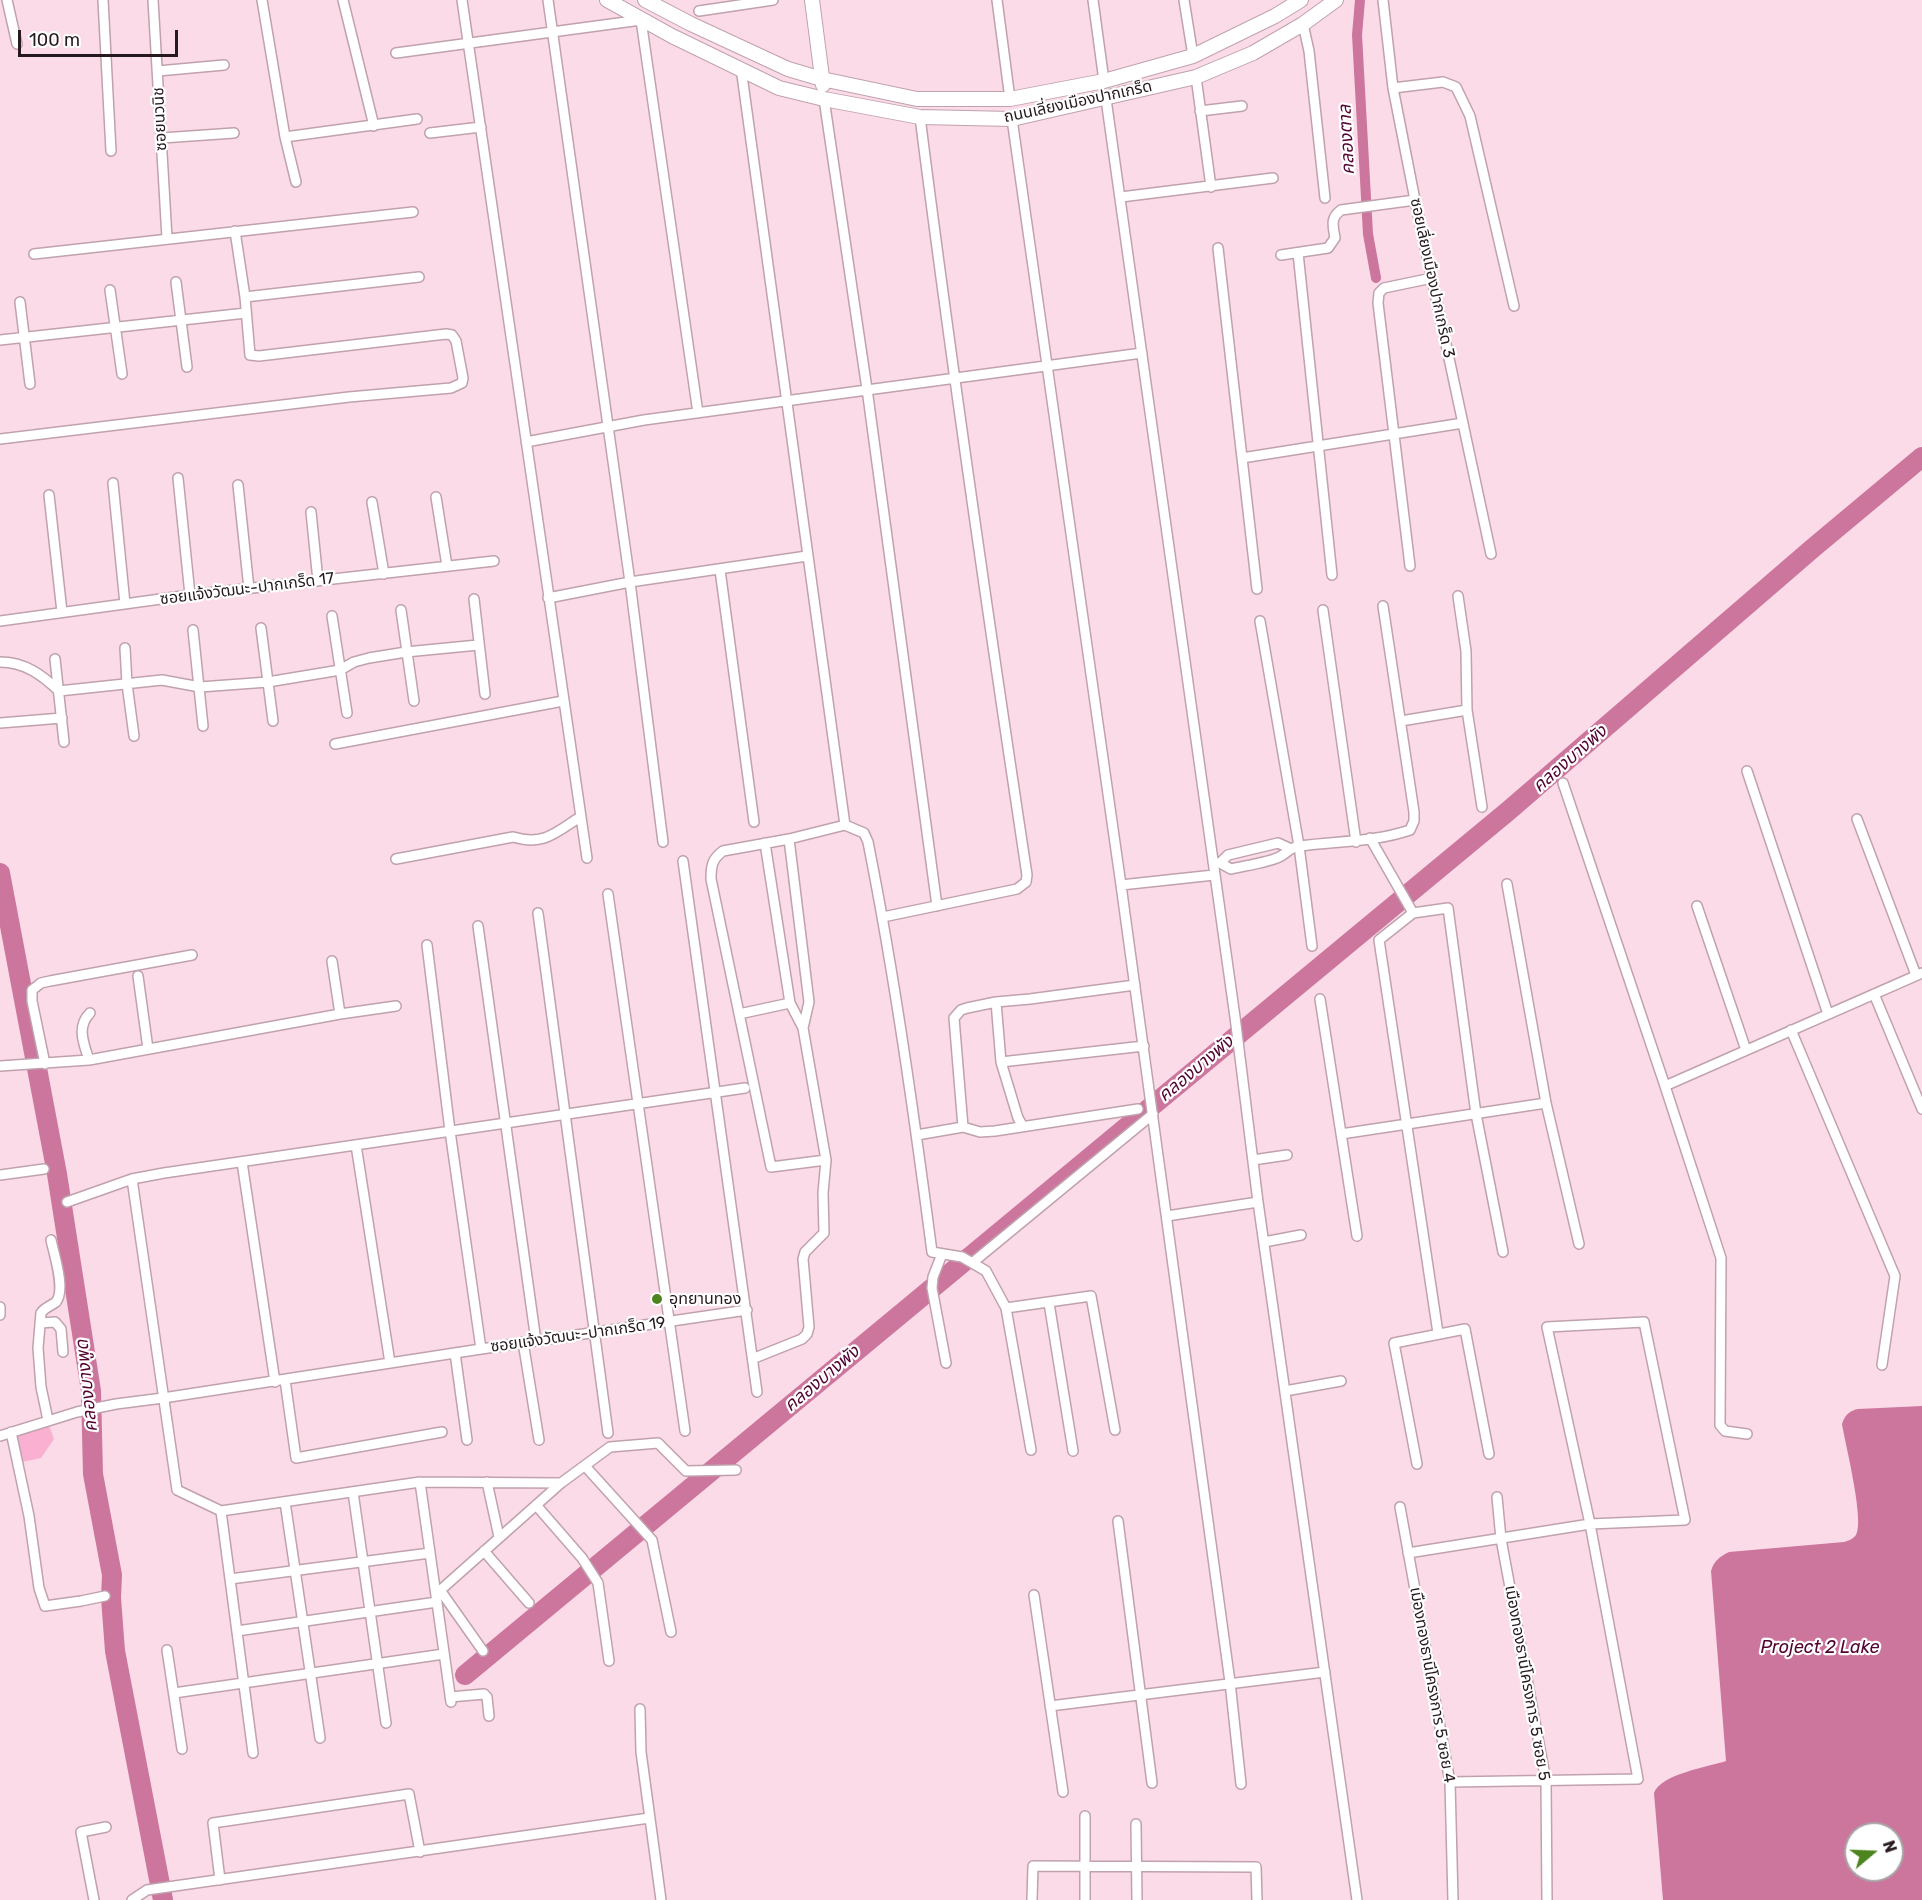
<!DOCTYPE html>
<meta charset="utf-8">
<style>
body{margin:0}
#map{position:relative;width:1922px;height:1900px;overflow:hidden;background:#fcdbe8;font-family:Rubik,sans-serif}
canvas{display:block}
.north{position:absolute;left:1844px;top:1822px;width:60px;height:60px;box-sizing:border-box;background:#fff;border:2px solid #a8a3a5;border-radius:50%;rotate:71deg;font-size:16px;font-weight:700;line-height:24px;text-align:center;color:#261a1f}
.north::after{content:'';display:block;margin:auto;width:21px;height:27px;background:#4c841e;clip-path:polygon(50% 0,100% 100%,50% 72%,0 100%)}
.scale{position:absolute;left:18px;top:30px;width:160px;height:27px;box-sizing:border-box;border:3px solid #261a1f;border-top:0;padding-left:8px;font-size:18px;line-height:21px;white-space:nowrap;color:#261a1f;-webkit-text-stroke:4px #fff;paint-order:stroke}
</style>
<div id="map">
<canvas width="1922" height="1900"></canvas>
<div class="north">N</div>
<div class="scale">100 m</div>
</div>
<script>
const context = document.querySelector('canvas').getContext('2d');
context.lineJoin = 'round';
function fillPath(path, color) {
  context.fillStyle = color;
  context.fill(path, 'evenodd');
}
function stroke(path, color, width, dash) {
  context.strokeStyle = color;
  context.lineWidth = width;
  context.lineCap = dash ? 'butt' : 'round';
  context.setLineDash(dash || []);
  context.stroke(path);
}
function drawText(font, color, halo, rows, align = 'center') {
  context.font = font + ' Rubik,"Noto Sans Thai",sans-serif';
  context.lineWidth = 4.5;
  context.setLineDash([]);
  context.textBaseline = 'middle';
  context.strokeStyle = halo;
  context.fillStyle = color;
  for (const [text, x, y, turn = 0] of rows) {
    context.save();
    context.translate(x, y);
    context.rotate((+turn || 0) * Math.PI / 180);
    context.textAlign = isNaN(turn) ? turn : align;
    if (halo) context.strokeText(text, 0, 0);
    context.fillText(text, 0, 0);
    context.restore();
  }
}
fillPath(new Path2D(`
 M 47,1420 L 54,1439 L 41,1458 L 13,1464 L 8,1431 Z`), '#fab0d0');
fillPath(new Path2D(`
 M 1922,1406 L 1922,1900 L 1663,1900 L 1654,1793 C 1661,1774 1708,1767 1726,1761 L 1711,1571 C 1714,1561 1719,1557 1729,1552 L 1844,1542 C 1848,1541 1853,1539 1856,1535 C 1865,1521 1845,1443 1842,1424 C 1845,1415 1849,1411 1858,1409 ZM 1856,1834 L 1892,1834 L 1892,1870 L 1856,1870 Z`), '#cc769d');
stroke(new Path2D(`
 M 1360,0 L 1357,35 L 1368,234 L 1376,278`), '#cc769d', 10);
stroke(new Path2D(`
 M 0,873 L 57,1174 L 91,1391 L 93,1474 L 112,1575 L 111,1598 L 115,1651 L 163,1900
 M 465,1675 L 1507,812 L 1813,548 L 1922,457`), '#cc769d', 20);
const street = new Path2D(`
 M 7,0 L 17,44
 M 103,0 L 111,151
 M 153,0 L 167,238
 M 262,0 L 285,137 L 296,182
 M 343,0 L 374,126
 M 462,0 L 587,858
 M 548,0 L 630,582 L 663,842
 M 997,0 L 1010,99
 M 1093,0 L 1104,81
 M 1184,0 L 1193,56
 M 1383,0 L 1393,88 L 1415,200 L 1491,554
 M 699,11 L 773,0
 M 1303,24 L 1309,51 L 1325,198
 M 396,53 L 641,20 L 698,413
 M 741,68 L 845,825
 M 158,71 L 224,65
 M 1196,77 L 1211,187
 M 1393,88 L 1443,82 L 1456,87 L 1470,116 L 1514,306
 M 824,99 L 867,389 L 937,906
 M 1106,99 L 1235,1017 L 1258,1202 L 1357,1900
 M 1200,111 L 1242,106
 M 1012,119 L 1121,885 L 1230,1682 L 1241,1784
 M 430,133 L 481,127
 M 285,137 L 417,119
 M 162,138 L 234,133
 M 1121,197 L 1273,178
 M 1218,248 L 1257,589
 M 1298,253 L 1332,575
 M 34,254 L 413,212
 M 1281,255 L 1328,248 L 1335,238 C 1333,226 1330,218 1341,210 L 1415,200
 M 176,282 L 187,367
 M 110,290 L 122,374
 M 245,297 L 419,277
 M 20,302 L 30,384
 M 0,340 L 246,313
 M 0,439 L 349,397 L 451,388 L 462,383 L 463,378 L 456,341 L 452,335 L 446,334 L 259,356 L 250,355 L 245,297 L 235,231
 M 526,442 L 644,420 L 1142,353
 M 1242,458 L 1463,423
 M 178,478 L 190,595
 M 113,483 L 125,604
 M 238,485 L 249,589
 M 49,495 L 62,612
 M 436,497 L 447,566
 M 372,502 L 384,574
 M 311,512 L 318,581
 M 1410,566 L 1378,303 L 1379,293 L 1384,288 L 1432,278
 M 720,570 L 754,822
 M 1458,596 L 1466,651 L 1467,710 L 1482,807
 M 548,598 L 630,582 L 807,556
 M 474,599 L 485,694
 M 401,610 L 414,701
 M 1323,610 L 1356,842
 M 332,616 L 347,713
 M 0,621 L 190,595 L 494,561
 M 1260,621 L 1299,846 L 1312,946
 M 261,628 L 273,721
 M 193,630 L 203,726
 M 125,648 L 127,684 L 134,736
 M 55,659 L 64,742
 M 0,662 C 25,662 42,675 59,691 L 162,680 L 200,687 L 268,682 L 340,670 L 354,662 L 369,658 L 406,652 L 478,645
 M 1401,721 L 1467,710
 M 0,723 L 62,718
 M 335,744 L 563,701
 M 1747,771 L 1828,1014
 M 1563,783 L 1665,1086 L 1721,1258 L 1720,1425 L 1725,1431 L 1747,1434
 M 1857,819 L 1916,975
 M 1370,838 L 1413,913
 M 789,839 L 809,1002 L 803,1028
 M 396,859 L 513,837 C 544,846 555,833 580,817
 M 683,861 L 757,1392
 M 1213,862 L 1220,863 L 1231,869 C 1243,866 1272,862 1281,856 C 1288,852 1290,847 1300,846 C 1337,841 1375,842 1410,830 L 1414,821 L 1414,812 L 1383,606
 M 1220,863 L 1228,855 L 1278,843 L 1289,848
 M 1507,884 L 1546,1103 L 1579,1244
 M 1121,885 L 1214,875
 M 608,894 L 685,1431
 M 1697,906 L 1746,1050
 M 538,913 L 608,1433
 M 883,917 L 1017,889 L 1026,882 L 1027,875 C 989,623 952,370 920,117
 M 478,926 L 536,1341
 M 427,945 L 450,1131 L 481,1349
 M 332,961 L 340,1014
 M 138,976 L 148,1049
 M 1874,994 L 1922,1109
 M 1320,999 L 1357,1236
 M 996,1002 L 1001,1062 L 1018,1118 L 1022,1125
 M 739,1014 L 790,1003
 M 1791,1030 L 1895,1276 L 1882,1365
 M 89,1060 C 84,1044 76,1027 90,1013
 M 1001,1062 L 1144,1046
 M 45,1064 L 32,1001 L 32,990 L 41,983 L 50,981 L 192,955
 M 0,1066 L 89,1060 L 340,1014 L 396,1006
 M 1665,1086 L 1922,973
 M 963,1127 L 954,1018 L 961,1010 L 967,1008 L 996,1002 L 1030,999 L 1135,985
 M 1341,1134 L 1546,1103
 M 917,1135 L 963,1127 L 980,1132 L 995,1131 L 1138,1109
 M 356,1145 L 390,1363
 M 826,1160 L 771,1167 L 711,879 C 711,866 712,859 723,851 L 789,839 L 845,825 L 864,833 L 868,842 C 895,978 914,1115 932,1252 L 962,1257 L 986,1271 L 1006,1308 L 1031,1450
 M 1253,1160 L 1287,1155
 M 242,1162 L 275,1382
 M 0,1175 L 44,1169
 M 132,1179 L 177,1490 L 221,1511 L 253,1753
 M 67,1202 L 132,1179 L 164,1173 L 745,1088
 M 1167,1216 L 1258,1202
 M 1264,1242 L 1301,1235
 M 942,1254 L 933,1277 L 932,1288 L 946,1363
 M 972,1263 L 1153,1114
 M 1049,1303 L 1073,1451
 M 0,1307 L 0,1315
 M 1006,1308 L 1091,1296 L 1115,1430
 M 40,1323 L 55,1322 L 61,1329 L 63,1352
 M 1438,1333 L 1379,940 L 1413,913 L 1448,908 L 1476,1114 L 1503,1252
 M 523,1342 L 539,1440
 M 455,1353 L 467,1440
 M 757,1357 L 802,1339 L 807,1334 L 809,1327 L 803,1259 L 805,1252 L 824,1233 L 823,1193 L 826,1160 L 803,1028 L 790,1003 L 765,843
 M 285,1380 L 296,1458 L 442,1432
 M 1285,1391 L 1341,1381
 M 48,1420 L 41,1387 L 38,1348 L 41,1313 C 45,1307 51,1306 56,1302 C 66,1290 54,1254 51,1240
 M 11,1432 L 29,1516 L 39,1588 L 45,1606 L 81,1601 L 105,1596
 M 0,1436 L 77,1412 L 116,1404 L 163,1398 L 481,1349 L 747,1310
 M 1417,1464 L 1394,1343 L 1465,1329 L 1489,1454
 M 585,1466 L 652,1540 L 671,1632
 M 420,1482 L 451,1702
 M 487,1482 L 499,1537
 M 353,1492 L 386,1723
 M 1497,1497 L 1501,1539 L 1546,1781 L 1547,1900
 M 285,1502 L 320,1738
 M 536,1505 L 582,1558 L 598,1583 L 609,1661
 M 1400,1507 L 1450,1782 L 1453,1900
 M 221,1511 L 420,1482 L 561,1483
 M 1118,1521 L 1152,1783
 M 484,1551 L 529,1603
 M 1408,1553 L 1590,1524 L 1685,1520 L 1644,1322 L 1547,1327 L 1590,1524 L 1638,1779 L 1450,1782
 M 230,1579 L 430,1553
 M 440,1590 L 483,1651
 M 436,1594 L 561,1483 L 610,1447 L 658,1443 L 686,1471 L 736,1470
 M 1034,1595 L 1063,1792
 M 237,1631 L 437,1602
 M 167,1650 L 182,1749
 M 174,1693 L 444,1654
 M 450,1697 L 484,1694 L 487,1697 L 489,1716
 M 1050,1706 L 1325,1672
 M 640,1709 L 641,1752 L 661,1900
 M 1136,1824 L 1137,1900
 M 220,1880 L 213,1823 L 409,1794 L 420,1852
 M 94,1900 L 81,1832 L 106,1827
 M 132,1900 L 147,1890 L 649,1818
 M 1032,1900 L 1033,1866 L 1256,1867 L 1257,1900
 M 1085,1900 L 1085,1816`);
const secondary = new Path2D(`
 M 607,0 L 672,36 L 779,88 L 824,99 L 920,117 L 1012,119 L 1196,77 L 1253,53 L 1303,24 L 1336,0
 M 645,0 L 691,24 L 788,69 L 822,79 L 917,99 L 1010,99 L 1104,81 L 1193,56 L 1275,16 L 1301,0
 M 812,0 L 823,85`);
stroke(street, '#c0a1ae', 12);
stroke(secondary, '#c0a1ae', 16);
stroke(street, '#fff', 9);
stroke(secondary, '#fff', 14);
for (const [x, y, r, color] of [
 [657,1299,6,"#4c841e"]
]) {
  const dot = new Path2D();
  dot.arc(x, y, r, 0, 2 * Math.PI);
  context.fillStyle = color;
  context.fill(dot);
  stroke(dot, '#fff', 2);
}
drawText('16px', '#261a1f', '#fff', [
 ["ถนนเลี่ยงเมืองปากเกร็ด",1078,102,-12],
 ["ซอยนวนิช",160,119,-93],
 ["ซอยเลี่ยงเมืองปากเกร็ด 3",1432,278,78],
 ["ซอยแจ้งวัฒนะ-ปากเกร็ด 17",247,589,-7],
 ["ซอยแจ้งวัฒนะ-ปากเกร็ด 19",578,1335,-8],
 ["เมืองทองธานีโครงการ 5 ซอย 5",1527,1683,80],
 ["เมืองทองธานีโครงการ 5 ซอย 4",1432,1685,80]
]);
drawText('16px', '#261a1f', '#fff', [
 ["อุทยานทอง",669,1299]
], 'left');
drawText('italic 18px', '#530332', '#fff', [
 ["คลองตาล",1347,140,-93],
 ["คลองบางพัง",1570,759,-41],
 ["คลองบางพัง",1196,1069,-40],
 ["คลองบางพัง",822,1379,-40],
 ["คลองบางพูด",87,1386,-96],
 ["Project 2 Lake",1820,1648]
]);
</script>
